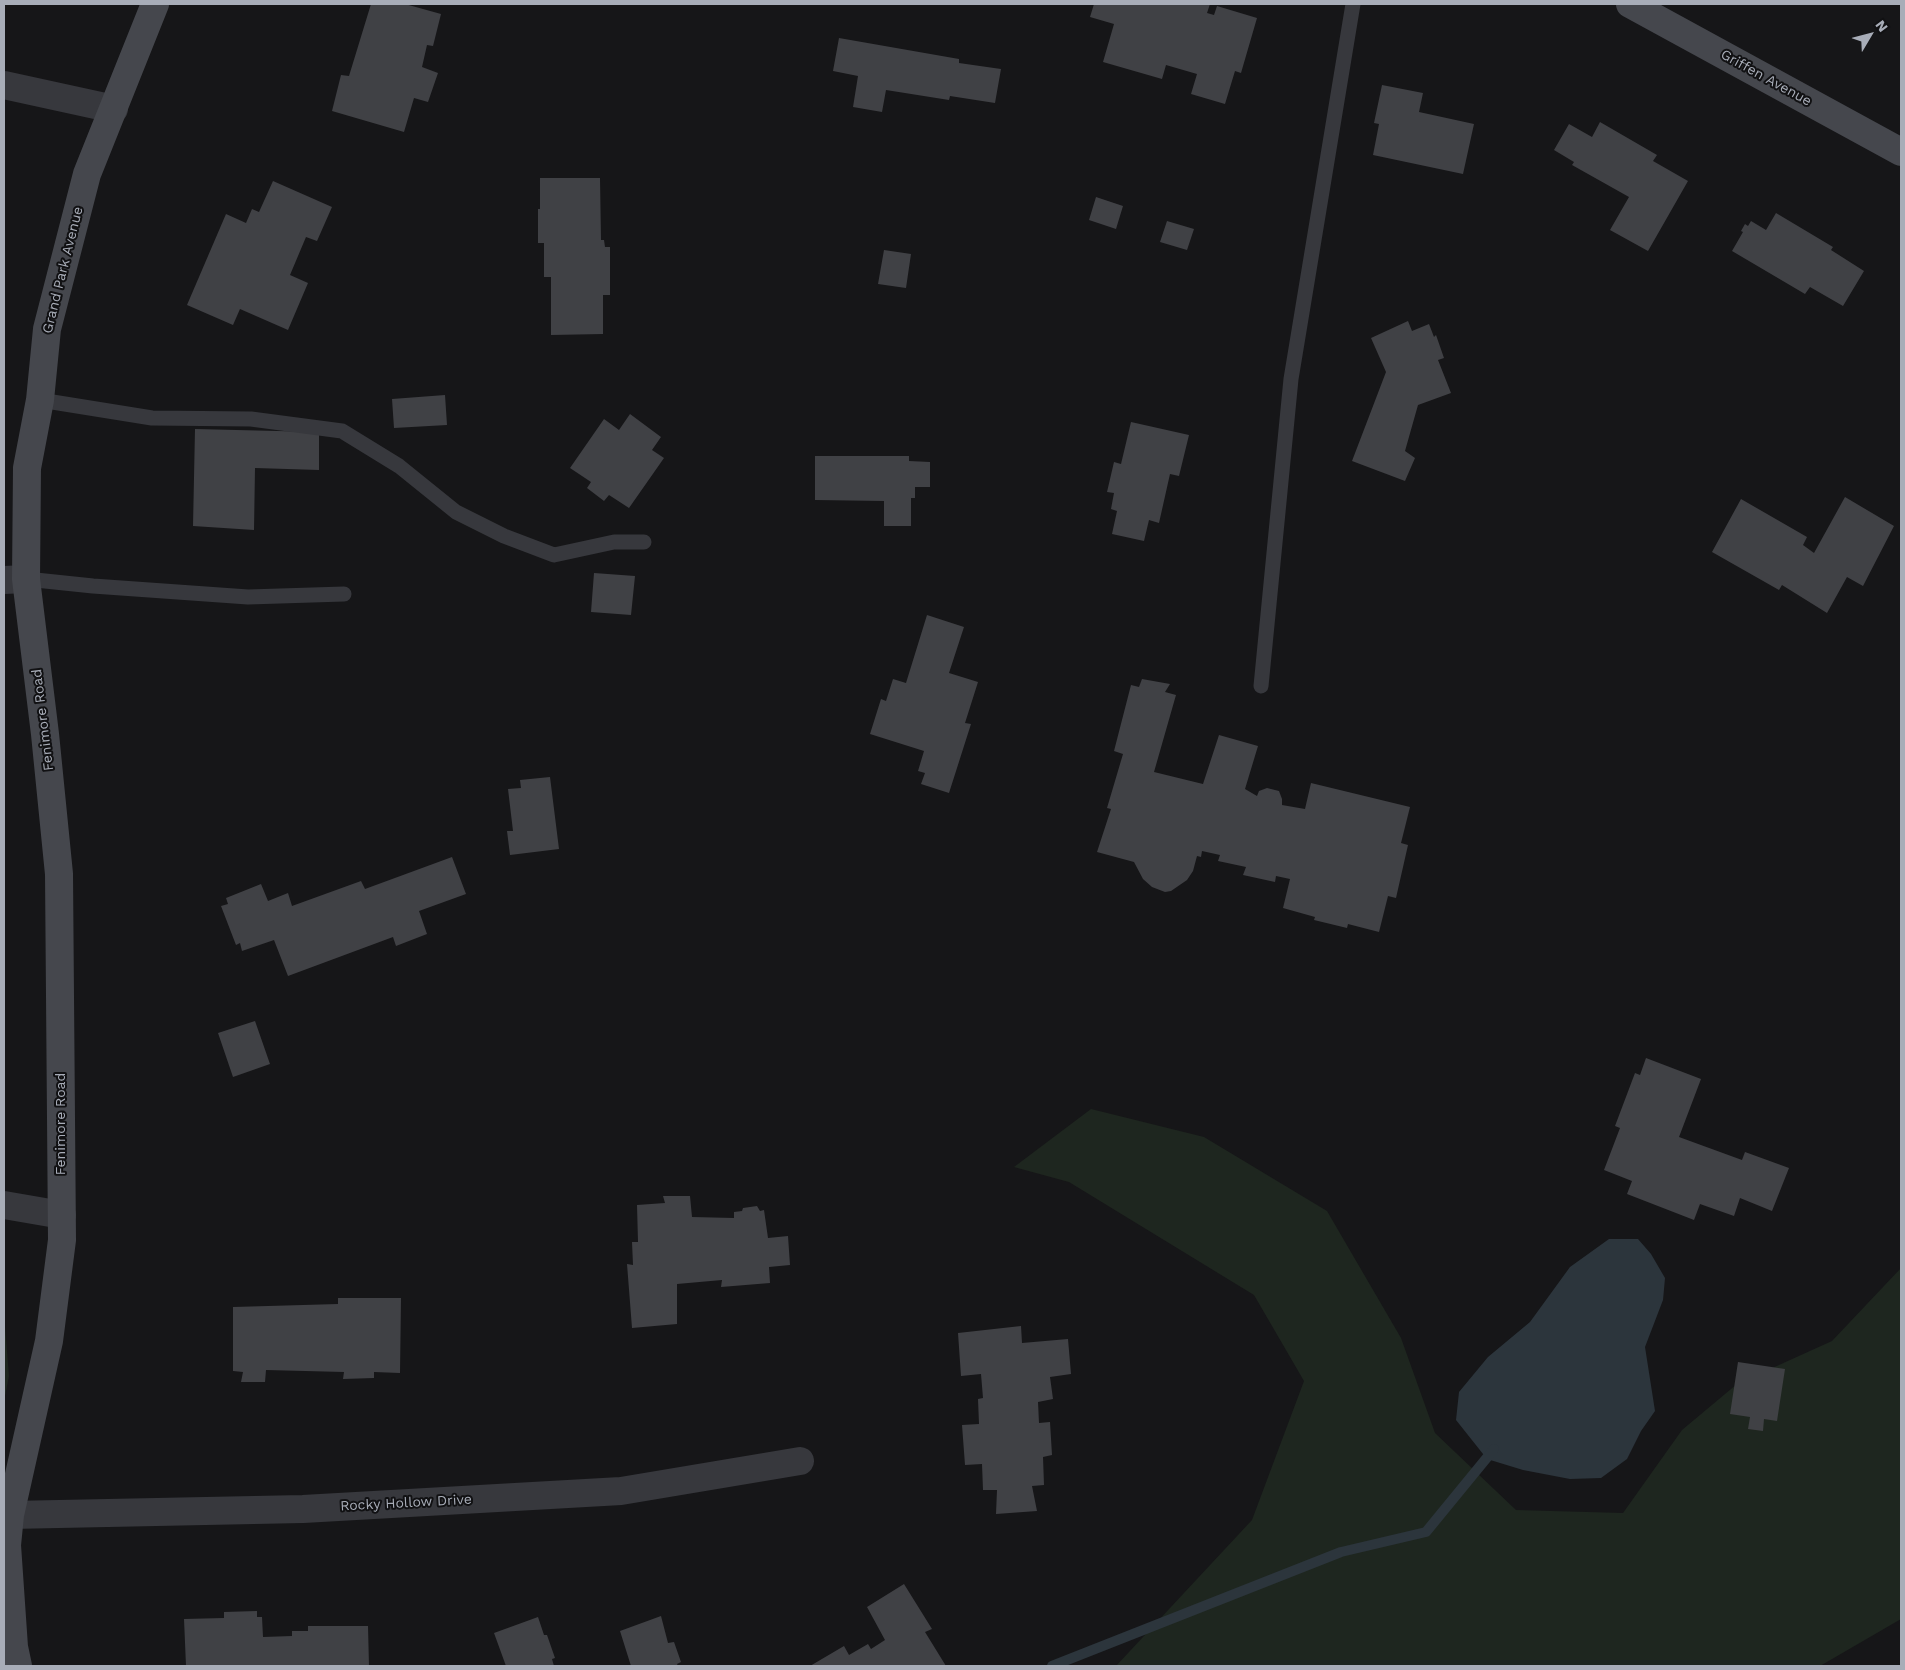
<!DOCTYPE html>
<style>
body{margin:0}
#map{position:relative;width:1905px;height:1670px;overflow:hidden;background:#161618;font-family:"Work Sans",sans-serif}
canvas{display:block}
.frame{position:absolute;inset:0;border:5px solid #a8adb8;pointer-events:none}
.north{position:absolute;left:1845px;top:10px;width:50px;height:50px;-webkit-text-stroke:4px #111113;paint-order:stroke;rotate:53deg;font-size:14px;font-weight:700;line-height:20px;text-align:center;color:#a8adb8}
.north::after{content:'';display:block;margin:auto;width:18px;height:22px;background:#a8adb8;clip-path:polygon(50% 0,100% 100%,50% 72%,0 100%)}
</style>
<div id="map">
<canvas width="1905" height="1670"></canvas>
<div class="frame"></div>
<div class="north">N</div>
</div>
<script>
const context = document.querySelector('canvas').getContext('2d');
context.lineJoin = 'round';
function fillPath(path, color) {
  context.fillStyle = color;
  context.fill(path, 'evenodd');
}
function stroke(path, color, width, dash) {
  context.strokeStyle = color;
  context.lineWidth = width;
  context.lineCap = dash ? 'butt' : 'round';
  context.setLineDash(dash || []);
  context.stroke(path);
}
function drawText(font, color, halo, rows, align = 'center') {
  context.font = font + ' "Work Sans",sans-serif';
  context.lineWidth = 4;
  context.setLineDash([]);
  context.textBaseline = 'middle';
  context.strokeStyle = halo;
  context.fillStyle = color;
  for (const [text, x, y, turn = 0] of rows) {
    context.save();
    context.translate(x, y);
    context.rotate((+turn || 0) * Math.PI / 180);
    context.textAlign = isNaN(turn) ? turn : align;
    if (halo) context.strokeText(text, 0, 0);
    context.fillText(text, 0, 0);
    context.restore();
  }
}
fillPath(new Path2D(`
 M 1091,1109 L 1204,1137 L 1327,1211 L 1401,1338 L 1435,1433 L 1516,1510 L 1623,1513 L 1682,1430 L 1737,1384 L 1832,1341 L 1901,1268 L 1901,1619 L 1820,1666 L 1116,1666 L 1252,1520 L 1304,1381 L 1254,1295 L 1069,1182 L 1014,1167 Z
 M 4,1314 L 9,1376 L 4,1401 Z`), '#1e261f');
fillPath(new Path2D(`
 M 1609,1239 L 1638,1239 L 1651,1254 L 1665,1278 L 1663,1300 L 1645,1347 L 1655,1411 L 1641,1431 L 1627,1459 L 1601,1478 L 1570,1479 L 1523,1470 L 1487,1459 L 1456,1420 L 1459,1392 L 1488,1357 L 1530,1322 L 1570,1267 Z`), '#2c353c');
stroke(new Path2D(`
 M 1052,1666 L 1341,1552 L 1426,1532 L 1494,1449`), '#2c353c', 10);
fillPath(new Path2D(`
 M 371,4 L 405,4 L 441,14 L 433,46 L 427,45 L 422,67 L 438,73 L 428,102 L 414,98 L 404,132 L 332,111 L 341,75 L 349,76 Z
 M 1094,4 L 1210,4 L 1207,13 L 1214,15 L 1217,6 L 1257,18 L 1241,73 L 1235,71 L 1225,104 L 1191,94 L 1197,74 L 1166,65 L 1162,79 L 1103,62 L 1114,24 L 1090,17 Z
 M 839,38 L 959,59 L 959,63 L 1001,69 L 995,103 L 950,96 L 949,100 L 886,90 L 882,112 L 853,107 L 858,76 L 833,71 Z
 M 1382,85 L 1423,93 L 1419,112 L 1474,124 L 1463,174 L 1373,155 L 1379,124 L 1374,123 Z
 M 1600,122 L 1657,155 L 1653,161 L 1688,181 L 1648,251 L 1610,230 L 1629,197 L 1572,165 L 1574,162 L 1554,150 L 1569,124 L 1592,137 Z
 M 540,178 L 600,178 L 601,240 L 604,240 L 605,247 L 610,247 L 610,295 L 603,295 L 603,334 L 551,335 L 551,277 L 544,277 L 544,243 L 538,243 L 538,209 L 540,209 Z
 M 273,181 L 332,207 L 317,241 L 306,237 L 290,275 L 308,283 L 288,330 L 240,309 L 233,325 L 187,305 L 226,214 L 246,223 L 252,209 L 259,212 Z
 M 1096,197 L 1123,206 L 1116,229 L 1089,220 Z
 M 1776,213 L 1833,247 L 1831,250 L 1864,271 L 1843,306 L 1810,287 L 1805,294 L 1732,251 L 1743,232 L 1741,231 L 1745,224 L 1748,226 L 1751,221 L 1766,230 Z
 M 1167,221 L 1194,229 L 1187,250 L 1160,242 Z
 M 884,250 L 911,254 L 906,288 L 878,284 Z
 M 1408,321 L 1412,331 L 1429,324 L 1434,337 L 1436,335 L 1444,358 L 1438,360 L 1451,393 L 1418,405 L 1405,451 L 1415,458 L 1405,481 L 1352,461 L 1386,372 L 1371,338 Z
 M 445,395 L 447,425 L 394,428 L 392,399 Z
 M 630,414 L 661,437 L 652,450 L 664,458 L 629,508 L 609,495 L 604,501 L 587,488 L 591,482 L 570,468 L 604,419 L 619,430 Z
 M 1131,422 L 1189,435 L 1179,476 L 1170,474 L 1159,523 L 1149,520 L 1144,541 L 1112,534 L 1117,511 L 1111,509 L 1114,493 L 1107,492 L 1114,462 L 1121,464 Z
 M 195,429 L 319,432 L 319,470 L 255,468 L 254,530 L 193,526 Z
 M 815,456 L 909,456 L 909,461 L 930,462 L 930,487 L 915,487 L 915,498 L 911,498 L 911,526 L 884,526 L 884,501 L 815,500 Z
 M 1845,497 L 1894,526 L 1863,586 L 1847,577 L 1827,613 L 1782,585 L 1779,590 L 1712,552 L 1741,499 L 1807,537 L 1803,545 L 1814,553 Z
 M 594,573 L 635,576 L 631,615 L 591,612 Z
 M 927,615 L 964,627 L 949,673 L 978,682 L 965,723 L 971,724 L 949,793 L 921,784 L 925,773 L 918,771 L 924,751 L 870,734 L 881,699 L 886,701 L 893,679 L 906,683 Z
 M 1142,679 L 1170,684 L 1165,692 L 1176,695 L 1154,772 L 1203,784 L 1219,735 L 1258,746 L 1245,789 L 1257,796 L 1259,791 L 1267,788 L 1279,791 L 1282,799 L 1282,805 L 1305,809 L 1311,783 L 1410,807 L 1401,843 L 1408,845 L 1396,898 L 1388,896 L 1379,932 L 1348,924 L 1347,928 L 1314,920 L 1315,917 L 1283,908 L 1290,879 L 1276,876 L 1275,882 L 1243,875 L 1246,867 L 1218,861 L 1220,855 L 1202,851 L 1201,857 L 1197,856 L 1193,871 L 1187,880 L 1171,891 L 1165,892 L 1152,887 L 1143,879 L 1134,862 L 1097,852 L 1111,809 L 1107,808 L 1123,754 L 1114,751 L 1131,685 L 1139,687 Z
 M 550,777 L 559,849 L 510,855 L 507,831 L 513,831 L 508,789 L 521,788 L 520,780 Z
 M 452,857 L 466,894 L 419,911 L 427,934 L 396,946 L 393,937 L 288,976 L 274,940 L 242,951 L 240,943 L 236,945 L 221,906 L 228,904 L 226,898 L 261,884 L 268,901 L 288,893 L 292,906 L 361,881 L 365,889 Z
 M 255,1021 L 270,1064 L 233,1077 L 218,1033 Z
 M 1646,1058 L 1701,1079 L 1679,1137 L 1742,1160 L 1745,1152 L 1789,1168 L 1772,1211 L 1740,1198 L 1734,1216 L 1700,1204 L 1694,1220 L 1627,1194 L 1632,1181 L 1604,1170 L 1620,1128 L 1615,1126 L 1635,1073 L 1640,1075 Z
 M 663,1196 L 690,1196 L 692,1217 L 734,1218 L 734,1212 L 742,1211 L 743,1208 L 757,1206 L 760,1211 L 764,1210 L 768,1238 L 788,1236 L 790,1265 L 769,1267 L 770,1283 L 721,1287 L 722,1280 L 677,1284 L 677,1324 L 632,1328 L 627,1264 L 633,1265 L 632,1242 L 638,1242 L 637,1205 L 665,1203 Z
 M 338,1298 L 401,1298 L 400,1373 L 374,1372 L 374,1378 L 343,1379 L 344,1372 L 266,1370 L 265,1382 L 241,1382 L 243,1372 L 233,1371 L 233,1307 L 338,1304 Z
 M 1021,1326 L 1022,1343 L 1068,1339 L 1071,1374 L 1050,1377 L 1053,1399 L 1038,1402 L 1039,1423 L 1050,1422 L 1052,1455 L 1043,1457 L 1044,1485 L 1032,1486 L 1037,1511 L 996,1514 L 997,1490 L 983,1490 L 982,1464 L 965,1465 L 962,1425 L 979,1424 L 978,1399 L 983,1398 L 981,1374 L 961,1376 L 958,1333 Z
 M 1738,1362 L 1785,1369 L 1777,1421 L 1764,1419 L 1763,1431 L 1748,1429 L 1750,1417 L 1730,1414 Z
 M 904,1584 L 932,1629 L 925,1632 L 946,1666 L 810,1666 L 844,1646 L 849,1655 L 868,1644 L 871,1649 L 885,1640 L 867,1607 Z
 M 257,1611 L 257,1617 L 262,1617 L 263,1637 L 292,1636 L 292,1631 L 308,1631 L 308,1626 L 368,1626 L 369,1666 L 186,1666 L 184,1619 L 224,1618 L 224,1612 Z
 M 661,1616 L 668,1643 L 674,1642 L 681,1662 L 677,1664 L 678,1666 L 631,1666 L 620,1631 Z
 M 538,1617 L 544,1635 L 547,1635 L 555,1658 L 552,1659 L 554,1666 L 506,1666 L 494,1633 Z`), '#404145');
stroke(new Path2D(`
 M 40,400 L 152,418 L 251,419 L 342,431 L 399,466 L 456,512 L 504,536 L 554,555 L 614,542 L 644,542
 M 26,579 L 93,586 L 248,597 L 344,594
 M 1261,686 L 1291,379 L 1353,4`), '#37383d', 15);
stroke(new Path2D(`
 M 4,85 L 114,109
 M 4,580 L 26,579
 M 4,1205 L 62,1215
 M 10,1515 L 303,1509 L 621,1491 L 800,1461`), '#37383d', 28);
stroke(new Path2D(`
 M 1630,4 L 1901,152
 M 18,1666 L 14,1647 L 7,1545 L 10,1515 L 49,1341 L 62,1240 L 59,874 L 45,734 L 26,579 L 27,468 L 40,400 L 47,329 L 87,174 L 155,4`), '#45474d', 28);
drawText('14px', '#a8adb8', '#111113', [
 ["Griffen Avenue",1766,78,29],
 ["Grand Park Avenue",63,270,-76],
 ["Fenimore Road",43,720,-97],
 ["Fenimore Road",61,1124,-90],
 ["Rocky Hollow Drive",406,1503,-3]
]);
</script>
